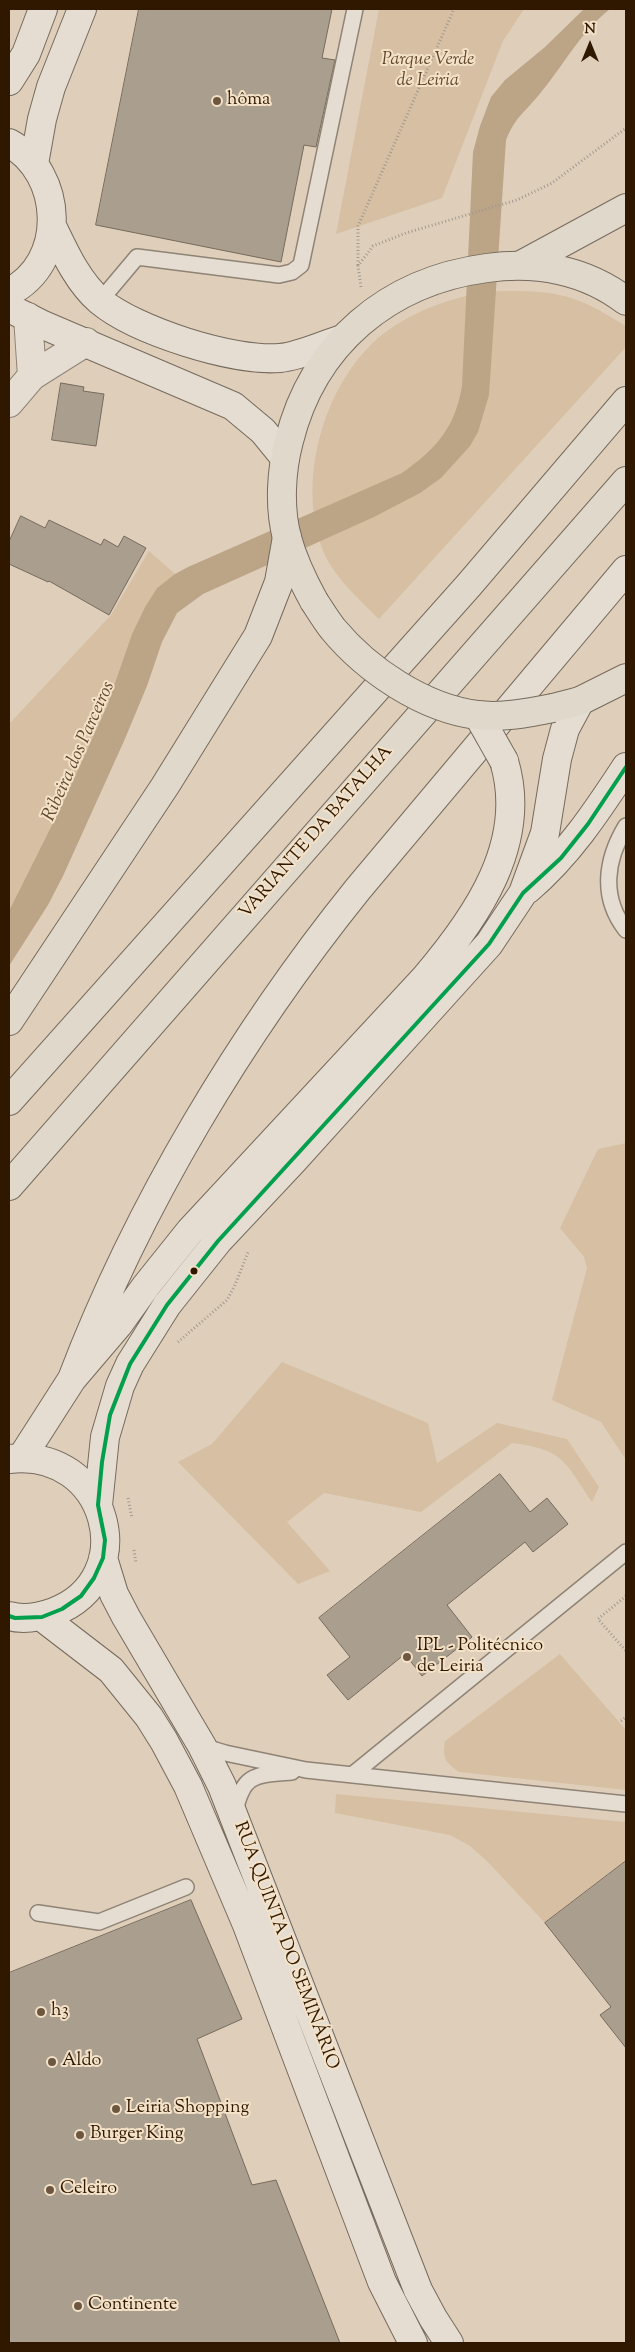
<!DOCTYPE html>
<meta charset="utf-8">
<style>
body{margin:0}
#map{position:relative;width:635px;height:2352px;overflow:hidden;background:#dfcfba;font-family:"Sorts Mill Goudy",serif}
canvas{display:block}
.frame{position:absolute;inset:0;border:10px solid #2f1700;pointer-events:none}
.north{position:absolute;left:565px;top:20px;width:50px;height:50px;-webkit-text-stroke:4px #f4e2c8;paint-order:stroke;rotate:0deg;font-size:14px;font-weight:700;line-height:20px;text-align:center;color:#2f1700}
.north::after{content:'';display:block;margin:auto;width:18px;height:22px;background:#2f1700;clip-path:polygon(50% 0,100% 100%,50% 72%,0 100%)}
</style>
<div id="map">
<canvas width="635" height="2352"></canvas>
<div class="frame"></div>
<div class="north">N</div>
</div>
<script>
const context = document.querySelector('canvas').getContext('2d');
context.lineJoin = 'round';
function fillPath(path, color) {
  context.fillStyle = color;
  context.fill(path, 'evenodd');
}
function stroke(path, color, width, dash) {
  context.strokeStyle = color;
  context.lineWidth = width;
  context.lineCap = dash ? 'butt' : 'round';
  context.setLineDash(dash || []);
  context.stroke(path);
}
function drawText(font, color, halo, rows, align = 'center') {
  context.font = font + ' "Sorts Mill Goudy",serif';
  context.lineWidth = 4;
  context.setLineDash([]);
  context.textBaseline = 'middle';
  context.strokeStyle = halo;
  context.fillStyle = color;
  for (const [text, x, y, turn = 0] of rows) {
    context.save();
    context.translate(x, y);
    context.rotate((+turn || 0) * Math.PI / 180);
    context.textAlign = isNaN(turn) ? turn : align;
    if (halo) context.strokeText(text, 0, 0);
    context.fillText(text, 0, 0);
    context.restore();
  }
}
fillPath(new Path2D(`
 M 379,9 L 524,9 L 503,41 L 442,198 L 336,234 Z
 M 495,291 C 521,291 549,290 574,299 C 592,305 609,316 626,326 L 626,347 L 379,619 C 358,598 330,574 321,545 C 297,476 326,379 383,334 C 416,309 455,296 495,291 Z
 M 149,551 L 175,574 L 157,588 L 145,607 L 132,634 L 107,706 L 62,805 L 9,911 L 9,724 L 111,615 Z
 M 626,1143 L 626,1460 L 601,1422 L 552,1400 L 587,1268 L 584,1257 L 560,1228 L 598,1149 Z
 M 282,1362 L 428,1423 L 437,1463 L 497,1423 L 567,1439 L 599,1487 L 592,1502 C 564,1461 565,1450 512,1443 L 421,1512 L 324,1493 L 287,1522 L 330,1571 L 298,1584 L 178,1462 L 212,1444 Z
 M 560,1654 L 626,1730 L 626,1790 L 459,1772 C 446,1763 442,1758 445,1741 Z
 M 336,1794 L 626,1822 L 626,1861 L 545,1923 L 488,1862 L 470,1846 L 450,1835 L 335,1813 Z`), '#d6bfa2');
fillPath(new Path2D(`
 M 584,9 L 610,9 C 580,33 565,63 542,91 C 526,112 517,114 506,140 L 489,395 L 478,432 L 470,446 L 441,478 L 420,493 L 374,517 L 203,594 L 177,613 L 162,642 L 147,686 L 124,741 L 63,876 L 48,905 L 9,966 L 9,911 L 62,805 L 107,706 L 132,634 L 145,607 L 157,588 L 175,574 L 188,567 L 402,473 C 436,449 455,428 462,386 L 473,152 L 480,126 L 491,97 L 505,80 L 545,47 Z`), '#bca487');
const building = new Path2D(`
 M 139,9 L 332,9 L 322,58 L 335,60 L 316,147 L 304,145 L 281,262 L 96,225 Z
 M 61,383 L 84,387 L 83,391 L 104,394 L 96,446 L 52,440 Z
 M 21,516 L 45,528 L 49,520 L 101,545 L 104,539 L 118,547 L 124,536 L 146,548 L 109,615 L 49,581 L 48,582 L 9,564 L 9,542 Z
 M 500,1474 L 530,1512 L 547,1498 L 568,1524 L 533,1552 L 525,1542 L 447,1605 L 472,1637 L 422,1676 L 405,1654 L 348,1700 L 327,1675 L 350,1657 L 319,1618 Z
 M 626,1861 L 626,2048 L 600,2015 L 611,2007 L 545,1923 Z
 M 191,1900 L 242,2019 L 197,2039 L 252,2185 L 276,2180 L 340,2343 L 9,2343 L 9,1973 Z`);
fillPath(building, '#aa9e8f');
stroke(building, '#766a5c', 1);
const service = new Path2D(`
 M 100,301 L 137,257 L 279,275 L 292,272 L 301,265 L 355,9
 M 626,826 C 606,859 600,897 626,930
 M 202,1746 L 225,1753 L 306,1770 L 626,1804
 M 352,1775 L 626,1552
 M 235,1812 C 243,1773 256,1775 292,1772
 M 38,1913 L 99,1922 L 186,1887`);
const minor = new Path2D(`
 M 28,317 L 32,376
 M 9,403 L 32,376 L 86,342`);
const secondary = new Path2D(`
 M 9,81 L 26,54 L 43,9
 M 9,143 C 64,173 68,263 9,292
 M 34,164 L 42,119 L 51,87 L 82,9
 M 53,228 C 65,253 78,282 100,301 C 136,331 234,362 280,358 C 300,356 323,345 342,339
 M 9,308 L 41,324 L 233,406 L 263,431 L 285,458
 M 528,889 C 569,854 597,811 626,767
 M 72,1379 C 138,1206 242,1033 358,889 L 626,570
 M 22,1457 L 72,1379 L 118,1325 L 146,1286 L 190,1231 L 425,978 C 476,918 529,843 504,761
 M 9,1459 C 108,1447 143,1578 54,1612 C 40,1617 23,1620 9,1616
 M 98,1505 L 105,1437 L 120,1386 L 130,1364 L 167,1305 L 218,1241 L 294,1160 L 489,944 L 523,893 L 545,833 L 557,759 L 565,729 L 580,701
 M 103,1558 L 114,1594 L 126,1617 L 202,1746 L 222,1786 L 418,2290 L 433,2318 L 449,2343
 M 42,1617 L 111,1670 L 149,1717 L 164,1741 L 188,1786 L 247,1925 L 382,2282 L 413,2343`);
const primary = new Path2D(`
 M 314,601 C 303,581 293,560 287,538 C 279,507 281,471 289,441 C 313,344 388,281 487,268 C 536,261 586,270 626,301
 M 553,708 L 580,701 L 626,678`);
const motorway = new Path2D(`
 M 521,265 L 626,208
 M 9,1021 L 165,786 L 258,636 L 279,582 L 287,537
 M 9,1101 L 469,585 L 626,401
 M 9,1186 L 626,481`);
stroke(service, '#8f8375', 18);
stroke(minor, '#8f8375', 30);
stroke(secondary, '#766a5c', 30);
stroke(primary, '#766a5c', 30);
stroke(motorway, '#766a5c', 30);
stroke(new Path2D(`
 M 358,265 L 358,226 L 454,9
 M 361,287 L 358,266 L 373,246 L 406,233 L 517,200 L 552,183 L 626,128
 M 178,1342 L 227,1300 L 235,1285 L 248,1252
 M 128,1498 L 132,1518
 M 134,1550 L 136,1563
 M 626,1596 L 598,1619 L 626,1651
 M 621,1721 L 626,1717`), '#a1998f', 3, [1, 2.5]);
stroke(service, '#e5ddd2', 15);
stroke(minor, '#e5ddd2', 28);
stroke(secondary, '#e5ddd2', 28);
stroke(primary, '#e0d8cb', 28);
stroke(motorway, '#e0d8cb', 28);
const secondaryBridge = new Path2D(`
 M 478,715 L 504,761`);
const primaryBridge = new Path2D(`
 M 314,601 C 320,610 326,620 333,629 C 367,670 423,708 477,715 C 502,718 528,713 553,708`);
stroke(secondaryBridge, '#766a5c', 30, []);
stroke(primaryBridge, '#766a5c', 30, []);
stroke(secondaryBridge, '#e5ddd2', 28);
stroke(primaryBridge, '#e0d8cb', 28);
stroke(new Path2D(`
 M 9,1616 L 15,1618 L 42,1617 L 62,1609 L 81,1596 L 94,1578 L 103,1558 L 105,1540 L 98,1505 L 102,1462 L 110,1415 L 130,1364 L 167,1305 L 218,1241 L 489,944 L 523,893 L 561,858 L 588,824 L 626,767`), '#029f4d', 4);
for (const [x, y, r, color] of [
 [217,101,5,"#6d5741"],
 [194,1271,4.5,"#2f1700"],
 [407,1657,5,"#6d5741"],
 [41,2012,5,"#6d5741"],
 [52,2062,5,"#6d5741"],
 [116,2109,5,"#6d5741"],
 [80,2135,5,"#6d5741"],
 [50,2190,5,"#6d5741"],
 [78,2306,5,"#6d5741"]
]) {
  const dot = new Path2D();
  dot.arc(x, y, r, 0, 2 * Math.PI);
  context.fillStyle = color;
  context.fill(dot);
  stroke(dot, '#f4e2c8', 2);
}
drawText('italic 18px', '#5f462b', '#f4e2c8', [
 ["Parque Verde",428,61],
 ["de Leiria",428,82]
]);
drawText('18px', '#2f1700', '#f4e2c8', [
 ["hôma",227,101],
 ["IPL - Politécnico",417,1647],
 ["de Leiria",417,1668],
 ["h3",51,2012],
 ["Aldo",62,2062],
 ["Leiria Shopping",126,2109],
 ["Burger King",90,2135],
 ["Celeiro",60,2190],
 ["Continente",88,2306]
], 'left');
drawText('18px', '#2f1700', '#f4e2c8', [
 ["VARIANTE DA BATALHA",317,833,-49],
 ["RUA QUINTA DO SEMINÁRIO",285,1946,69]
]);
drawText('italic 19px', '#61482d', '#f4e2c8', [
 ["Ribeira dos Parceiros",80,752,-66]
]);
</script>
